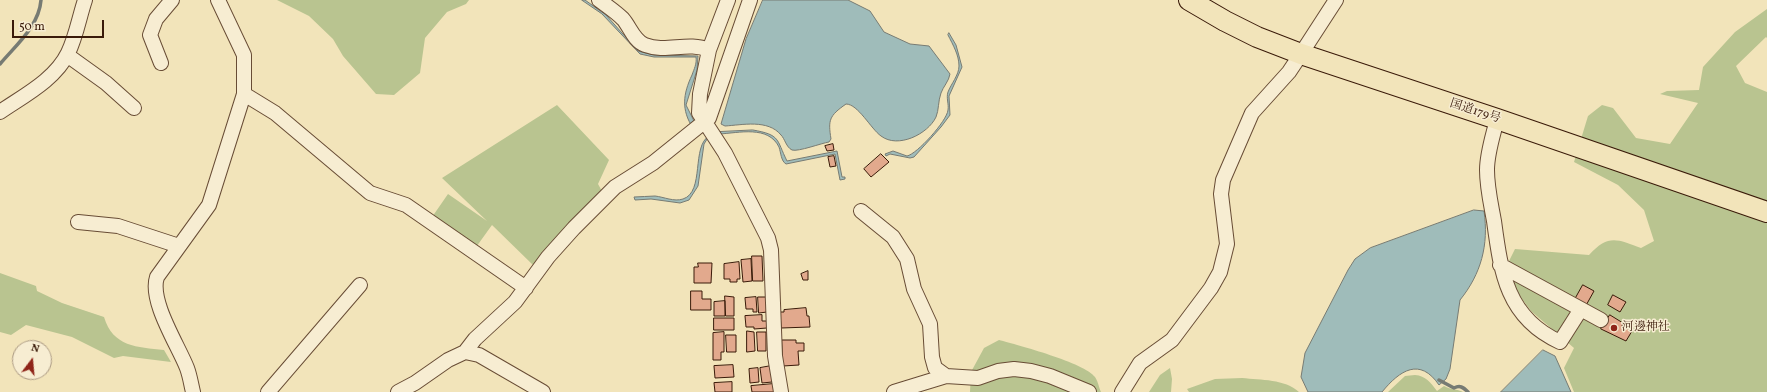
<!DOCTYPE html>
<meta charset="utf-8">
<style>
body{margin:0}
#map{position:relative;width:1767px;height:392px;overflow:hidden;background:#f2e4ba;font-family:Vollkorn,serif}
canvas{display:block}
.north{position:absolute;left:12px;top:340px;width:40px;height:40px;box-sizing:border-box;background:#f7edd2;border:1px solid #ab9982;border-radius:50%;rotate:16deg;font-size:11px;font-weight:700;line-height:16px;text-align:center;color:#3a1a09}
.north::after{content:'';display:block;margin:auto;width:14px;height:18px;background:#8f2418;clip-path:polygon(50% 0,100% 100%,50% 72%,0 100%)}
.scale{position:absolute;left:12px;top:20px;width:92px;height:18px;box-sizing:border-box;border:2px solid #3a1a09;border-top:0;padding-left:5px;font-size:12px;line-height:14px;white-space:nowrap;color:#3a1a09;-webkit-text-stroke:3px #f7edd2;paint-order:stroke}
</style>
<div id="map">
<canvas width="1767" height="392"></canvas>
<div class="north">N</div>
<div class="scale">50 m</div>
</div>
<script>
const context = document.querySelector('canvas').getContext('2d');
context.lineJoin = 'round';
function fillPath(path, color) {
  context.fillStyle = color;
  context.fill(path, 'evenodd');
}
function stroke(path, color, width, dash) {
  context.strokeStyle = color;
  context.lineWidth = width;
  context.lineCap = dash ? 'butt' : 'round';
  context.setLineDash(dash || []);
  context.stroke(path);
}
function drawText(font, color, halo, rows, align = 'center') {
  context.font = font + ' Vollkorn,"Noto Serif JP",serif';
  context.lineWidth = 3;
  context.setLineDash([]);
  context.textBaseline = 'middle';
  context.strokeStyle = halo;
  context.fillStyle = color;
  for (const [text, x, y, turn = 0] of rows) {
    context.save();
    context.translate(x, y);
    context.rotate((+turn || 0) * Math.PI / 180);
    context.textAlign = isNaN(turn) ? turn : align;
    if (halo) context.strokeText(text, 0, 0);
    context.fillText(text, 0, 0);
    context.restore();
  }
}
fillPath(new Path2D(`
 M 277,0 L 469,0 L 466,4 L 447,12 L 425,38 L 420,73 L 394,95 L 376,94 L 343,56 L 333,39 L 309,16 Z
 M 1767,9 L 1767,38 L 1766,37 L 1736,66 L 1745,83 L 1767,92 L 1767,392 L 1574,392 L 1564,368 L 1574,348 L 1531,311 L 1519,295 L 1512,281 L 1508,263 L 1515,249 L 1589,255 C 1608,234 1617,239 1641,248 L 1654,241 L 1644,210 L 1618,185 L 1574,162 L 1588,116 L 1602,105 L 1613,108 L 1636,138 L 1670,144 L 1698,103 L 1660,94 L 1667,91 L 1699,90 L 1703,67 L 1735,32 Z
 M 557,105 L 609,160 L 598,184 L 603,193 L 534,266 L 492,225 L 474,250 L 430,220 L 448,194 L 487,221 L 442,178 Z
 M 0,273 L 36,286 L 37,291 L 62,303 L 104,317 C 113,347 137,347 164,350 L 171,362 L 123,356 L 114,358 L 72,337 L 26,325 L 11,335 L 0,332 Z
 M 999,340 C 1018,345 1085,363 1095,377 C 1098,381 1099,388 1101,392 L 970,392 L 971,372 L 984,348 Z
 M 1170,368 L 1172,379 L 1171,392 L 1149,392 L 1160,375 Z
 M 1415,375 C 1426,376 1430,382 1437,391 L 1444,386 C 1451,390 1457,389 1463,392 L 1388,392 L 1405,376 Z
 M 1242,378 C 1261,380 1285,379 1299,392 L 1189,392 L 1187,389 L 1215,379 Z`), '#b9c490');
const water = new Path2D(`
 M 582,0 L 585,0 L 606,15 L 638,51 L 654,55 L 698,56 L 697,70 L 686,105 L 695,123 L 693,128 C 681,110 683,94 692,75 C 694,69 697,64 696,57 L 654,57 L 640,54 L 602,14 Z
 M 763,0 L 848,0 L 870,11 L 884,32 L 910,44 L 929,46 L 950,74 C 949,81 943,87 941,93 C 938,101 939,110 936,117 C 928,134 898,149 881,136 C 871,129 858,104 846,104 C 829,116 828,120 831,139 L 829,142 C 822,143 798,152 792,150 C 786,147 785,139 781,135 C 768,119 742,125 725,126 L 721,124 L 746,39 Z
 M 949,33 L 956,45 L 962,67 L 949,96 L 950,115 L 941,127 L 914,157 L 910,158 L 890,154 L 886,156 L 885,154 L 893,151 L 907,156 C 917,154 947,121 948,110 C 949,104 946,98 948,92 C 951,84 959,75 959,66 C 959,55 953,45 948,35 Z
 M 753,130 C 781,135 776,139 787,161 L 837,151 L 842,177 L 845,177 L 845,179 L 840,180 L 835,154 L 786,164 C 781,161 781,153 779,147 C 768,125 739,133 719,134 L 719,132 Z
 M 709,136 L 704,144 L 698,186 L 689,200 L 680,203 L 651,199 L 635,200 L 634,197 C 641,197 648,196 655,196 C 664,197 674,202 683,199 C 705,192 691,146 709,136 Z
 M 1474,210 L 1484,211 C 1489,245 1481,274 1460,300 L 1450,369 L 1446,379 L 1439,385 C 1420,357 1400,370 1382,392 L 1308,392 L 1301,377 L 1305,353 L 1348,270 L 1355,259 L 1370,248 Z
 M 1543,350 L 1555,356 L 1571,392 L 1501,392 Z`);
fillPath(water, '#9fbcba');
stroke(water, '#777b73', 1);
stroke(new Path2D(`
 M 0,64 C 16,45 39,26 41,0
 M 1439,380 L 1454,388 C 1460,385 1463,387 1468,392`), '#777b73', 3.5);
const building = new Path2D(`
 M 833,144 L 834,150 L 827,151 L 825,146 Z
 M 881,154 L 889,162 L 871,177 L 864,169 Z
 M 834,156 L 836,166 L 830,167 L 828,157 Z
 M 752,256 L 762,256 L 763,281 L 753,281 Z
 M 751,259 L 752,281 L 743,282 L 741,260 Z
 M 739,262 L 740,279 L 737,279 L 737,282 L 730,282 L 730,279 L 724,279 L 724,264 Z
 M 698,263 L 712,263 L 711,283 L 694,283 L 694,267 L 698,267 Z
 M 808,271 L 808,280 L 803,280 L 801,274 Z
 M 1583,285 L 1594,291 L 1584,309 L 1573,303 Z
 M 691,291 L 702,291 L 702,299 L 711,299 L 711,310 L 691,310 Z
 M 1613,295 L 1626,302 L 1620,312 L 1608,305 Z
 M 725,296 L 734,297 L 734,316 L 726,316 Z
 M 756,297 L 757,312 L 753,312 L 753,309 L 746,309 L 745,298 Z
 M 758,297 L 766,297 L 767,312 L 759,313 Z
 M 725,301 L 725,316 L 714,316 L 714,302 Z
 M 806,308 L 807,316 L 809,316 L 810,327 L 781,328 L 780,312 L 784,312 L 784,310 Z
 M 762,315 L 762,321 L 767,321 L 767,328 L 754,329 L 754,327 L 746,327 L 745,316 Z
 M 1610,315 L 1623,323 L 1622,326 L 1632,331 L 1626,341 L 1601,329 Z
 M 714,318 L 734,318 L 734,330 L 714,330 Z
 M 747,331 L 754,332 L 755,351 L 747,352 Z
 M 724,332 L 724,352 L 721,352 L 721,360 L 713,360 L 713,333 Z
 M 757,332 L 766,332 L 766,351 L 758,351 Z
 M 726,335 L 736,335 L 736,352 L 727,352 Z
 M 782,340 L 796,340 L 796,343 L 804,343 L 804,351 L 798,351 L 799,365 L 783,366 Z
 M 733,365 L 734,377 L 715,378 L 714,366 Z
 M 771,366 L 772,382 L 762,383 L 760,368 Z
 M 758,368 L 759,382 L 750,383 L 749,369 Z
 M 732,382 L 732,392 L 715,392 L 714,383 Z
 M 773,384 L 774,392 L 752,392 L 751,386 Z`);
fillPath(building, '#e2a98d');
stroke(building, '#3a1a09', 1);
const minor = new Path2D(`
 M 599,0 C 607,6 616,12 623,19 C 630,27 634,41 645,45 C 666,53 688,41 709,50
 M 728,0 L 709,50 L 700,94 L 699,113 L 725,153 L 768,238 L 771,250 L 775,356 L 781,392
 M 67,55 L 106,83 L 134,108
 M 1299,57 L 1336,0
 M 161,63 L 150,35 L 156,19 L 172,0
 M 244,94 L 275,113 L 370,193 L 406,205 L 526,288
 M 0,112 C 23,96 55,80 68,53 C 76,37 79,18 85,0
 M 1497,119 C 1493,136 1487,153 1487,170 C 1487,188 1491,204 1494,221 C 1501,273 1507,318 1560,342 L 1581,309
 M 861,211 L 893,237 L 907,259 L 914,289 L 930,324 L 932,357 L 935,368 L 946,376
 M 78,222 L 118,226 L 179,246
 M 1500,265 L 1601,320
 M 465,352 L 479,355 L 543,392
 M 193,392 C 191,384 190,376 187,368 C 178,345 149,301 157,277 L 209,205 L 244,94 L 244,55 L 218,0
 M 268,392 L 360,285
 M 398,392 L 415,383 L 448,360 L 465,352 L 475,339 L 515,302 L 548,257 L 574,228 L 615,187 L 653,163 L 709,118 L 750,0
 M 894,392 L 946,376 L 978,378 L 998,371 L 1014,369 L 1031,371 L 1050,376 L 1089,392
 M 1122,392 L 1140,363 L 1172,340 L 1211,288 L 1220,272 L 1227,244 L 1221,194 L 1223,180 L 1252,113 L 1289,72 L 1301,54`);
const highway = new Path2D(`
 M 1189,0 L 1225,21 L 1257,37 L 1301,54 L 1497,119 L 1767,212`);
stroke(minor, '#684c35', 16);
stroke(highway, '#3a1a09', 22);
stroke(minor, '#f7edd2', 14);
stroke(highway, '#f2e4ba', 20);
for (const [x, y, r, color] of [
 [1614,328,4,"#8f2418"]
]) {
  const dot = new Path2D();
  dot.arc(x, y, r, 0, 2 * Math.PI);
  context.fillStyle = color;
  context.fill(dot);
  stroke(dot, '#f7edd2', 1.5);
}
drawText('12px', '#3a1a09', '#f7edd2', [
 ["国道179号",1475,112,18]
]);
drawText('12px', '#3a1a09', '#f7edd2', [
 ["河邊神社",1622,328]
], 'left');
</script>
